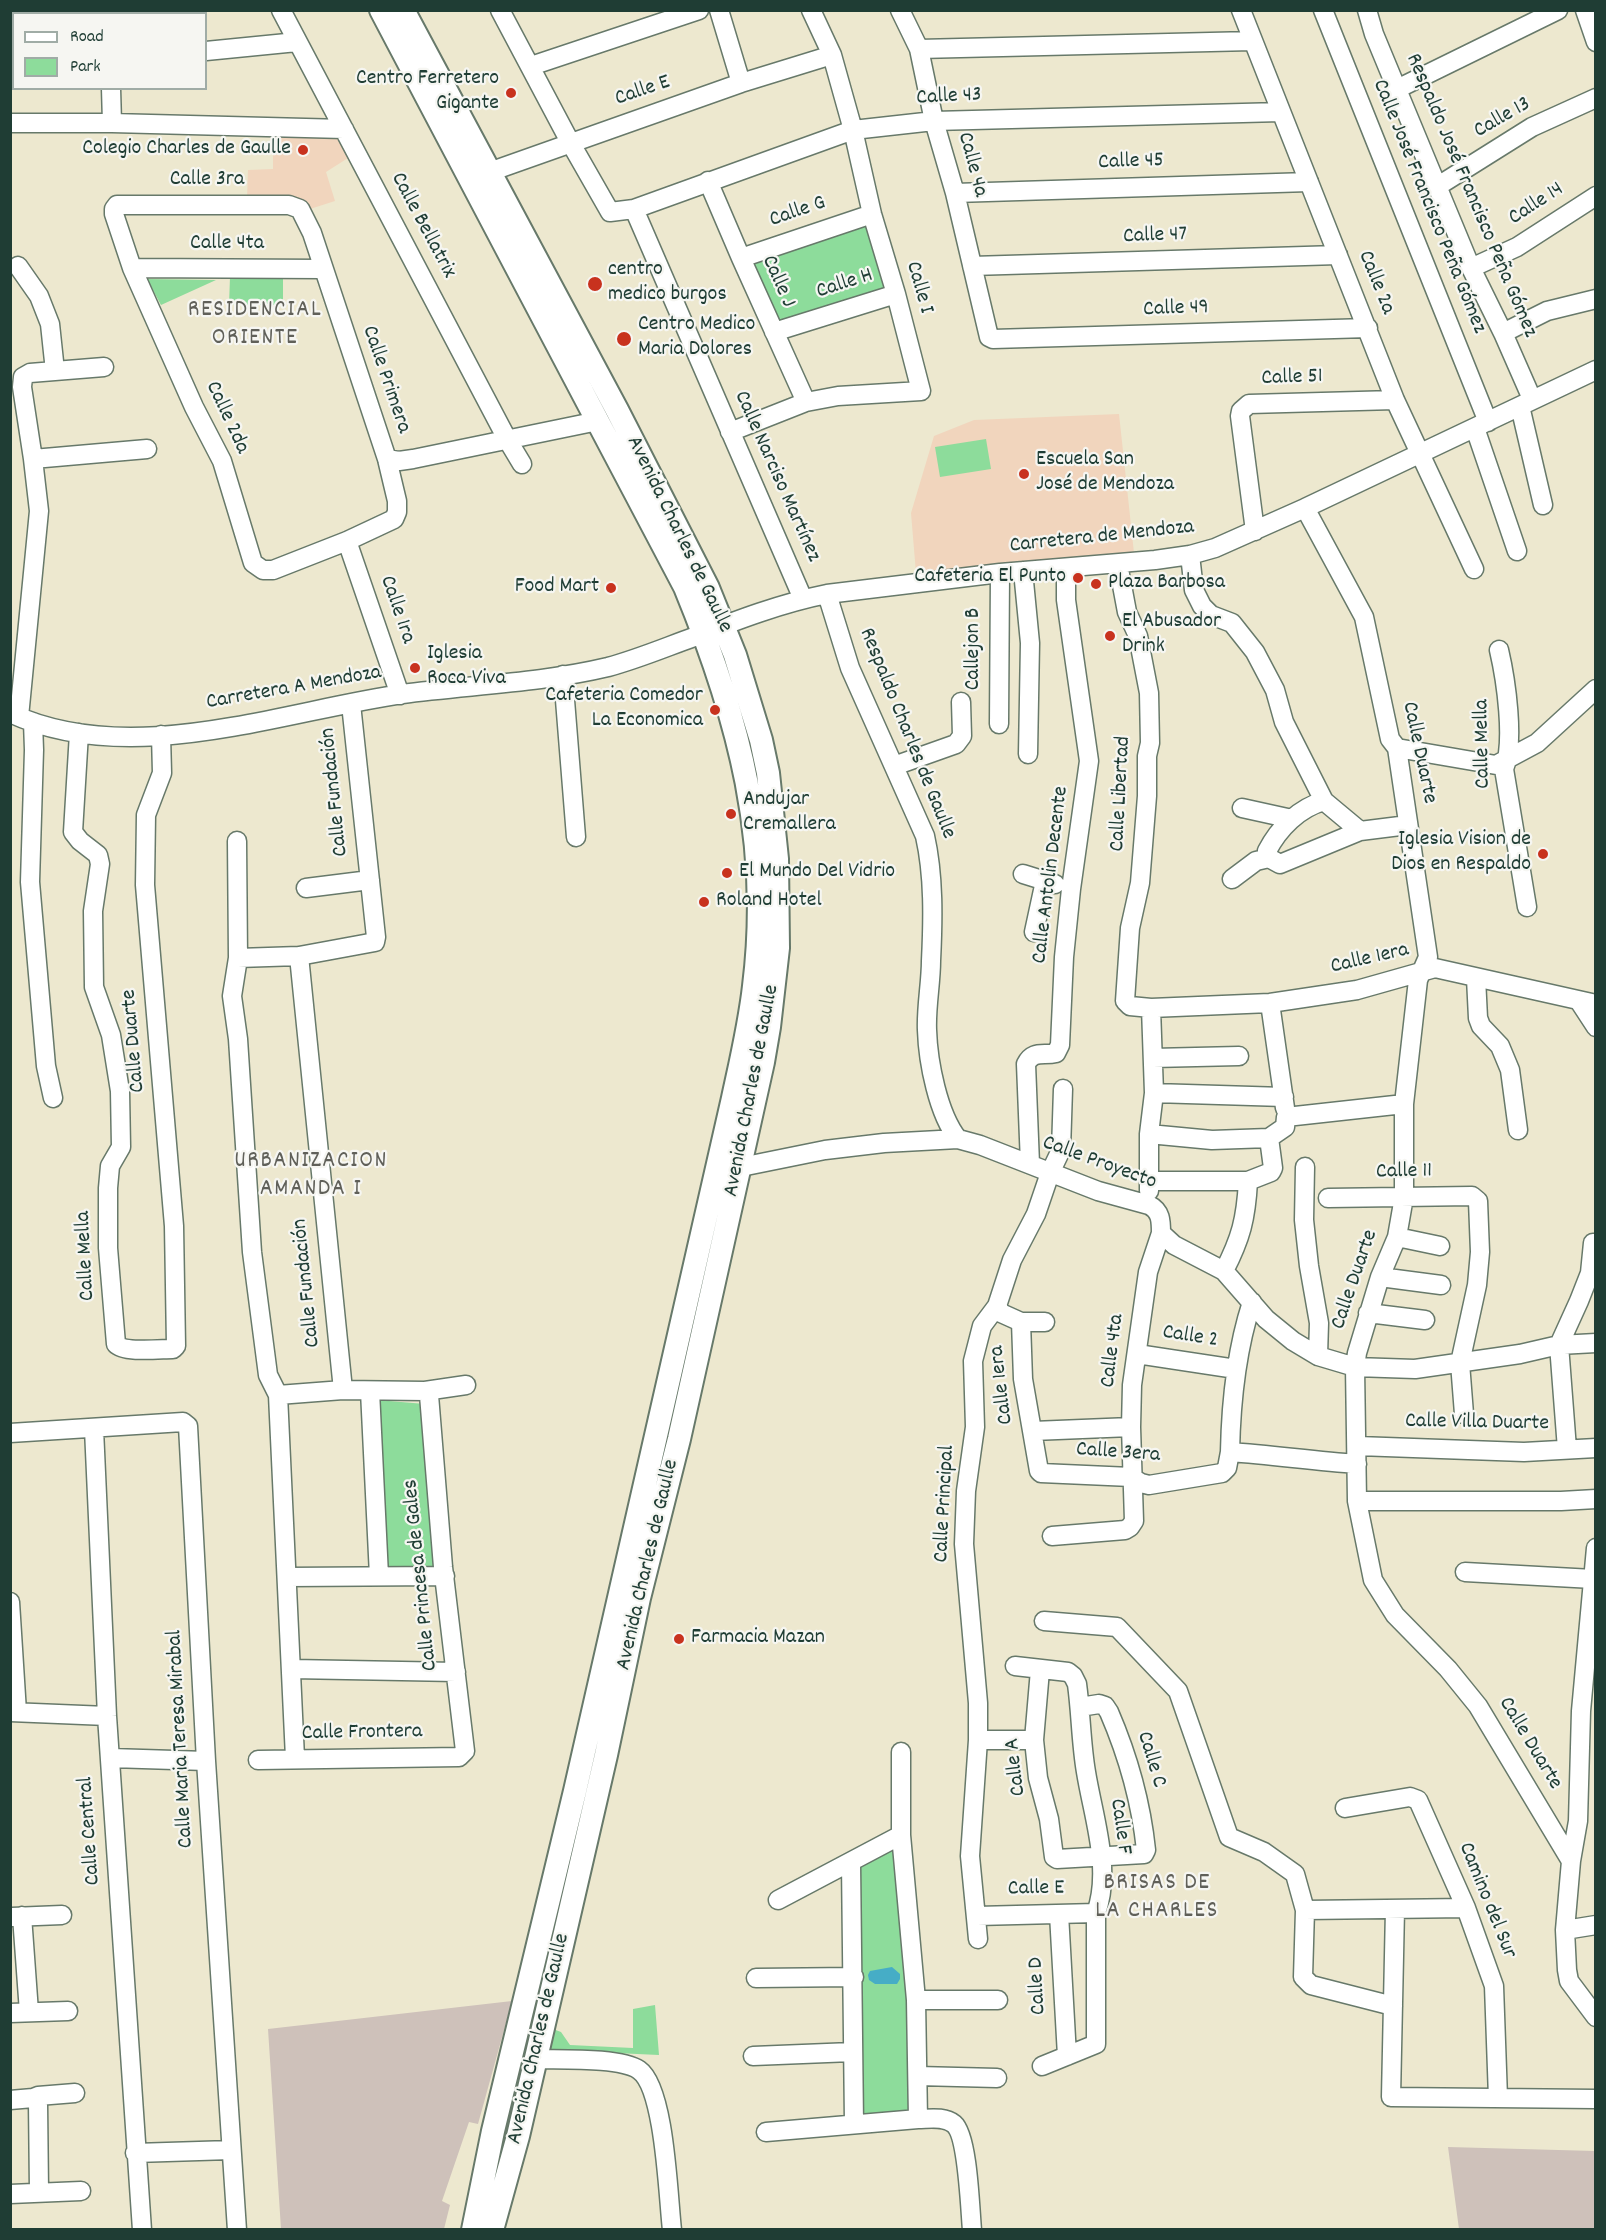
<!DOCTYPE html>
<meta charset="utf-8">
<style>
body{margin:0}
#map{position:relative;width:1606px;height:2240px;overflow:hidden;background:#ede8cf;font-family:Dekko,sans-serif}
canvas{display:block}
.frame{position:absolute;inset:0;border:12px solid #1f3d34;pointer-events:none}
.legend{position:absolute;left:12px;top:12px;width:195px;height:78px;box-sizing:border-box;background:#f6f6f2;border:2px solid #a0aca6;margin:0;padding:8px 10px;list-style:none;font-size:18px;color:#1f3d34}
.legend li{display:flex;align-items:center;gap:12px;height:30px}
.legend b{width:30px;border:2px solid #a0aca6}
</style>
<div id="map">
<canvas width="1606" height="2240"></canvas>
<div class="frame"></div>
<ul class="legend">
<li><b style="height:8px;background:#fff"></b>Road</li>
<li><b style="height:16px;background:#8ddc9b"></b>Park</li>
</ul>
</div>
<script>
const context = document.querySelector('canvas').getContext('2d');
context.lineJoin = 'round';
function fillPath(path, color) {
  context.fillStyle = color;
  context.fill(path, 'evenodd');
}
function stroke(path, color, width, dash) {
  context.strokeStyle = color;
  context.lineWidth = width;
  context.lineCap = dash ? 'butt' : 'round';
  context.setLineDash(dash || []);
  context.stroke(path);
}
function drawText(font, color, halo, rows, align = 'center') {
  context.font = font + ' Dekko,sans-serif';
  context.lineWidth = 4.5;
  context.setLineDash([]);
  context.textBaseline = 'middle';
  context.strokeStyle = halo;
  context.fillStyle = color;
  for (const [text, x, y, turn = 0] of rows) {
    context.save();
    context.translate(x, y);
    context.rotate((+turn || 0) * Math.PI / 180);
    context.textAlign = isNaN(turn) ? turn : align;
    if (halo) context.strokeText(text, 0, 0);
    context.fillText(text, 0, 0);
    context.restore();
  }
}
fillPath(new Path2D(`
 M 273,135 L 338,135 L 348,158 L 326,172 L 335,201 L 310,209 L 302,199 L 247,199 L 248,170 L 273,169 Z
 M 1119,414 L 1134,553 L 916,573 L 911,513 L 934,436 L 974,420 Z`), '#f1d5bd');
fillPath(new Path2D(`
 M 512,2001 L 478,2124 L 469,2122 L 442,2201 L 450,2205 L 444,2229 L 281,2229 L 268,2029 Z
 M 1448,2147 L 1595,2151 L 1595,2229 L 1459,2229 Z`), '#cec1ba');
fillPath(new Path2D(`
 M 865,223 L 884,289 L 777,324 L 751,261 Z
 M 230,277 L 283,278 L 283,305 L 229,305 Z
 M 147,279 L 216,280 L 161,305 Z
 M 986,439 L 991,469 L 940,477 L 935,447 Z
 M 377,1400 L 425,1404 L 440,1570 L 382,1571 Z
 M 894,1846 L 909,1970 L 910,2113 L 862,2115 L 860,1861 Z
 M 655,2005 L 659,2055 L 549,2050 L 553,2029 L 561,2032 L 570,2045 L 633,2048 L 633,2009 Z`), '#8ddc9b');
fillPath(new Path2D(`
 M 892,1967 L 900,1974 L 900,1979 L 897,1984 L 875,1984 L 869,1980 L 868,1975 L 870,1971 Z`), '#46adc6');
const minor = new Path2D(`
 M 108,10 L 108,14
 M 281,10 L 507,439 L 522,464
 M 500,10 L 570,142 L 610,212 L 634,209 L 853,130 L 934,121 L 1281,112
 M 719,10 L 741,83
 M 900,10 L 919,49 L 934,121 L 955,193 L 989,337 L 993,339 L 1368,328
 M 1241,10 L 1395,400 L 1474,569
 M 1323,10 L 1488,422
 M 1367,10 L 1374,34 L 1471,268 L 1503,333 L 1532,399
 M 1585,10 L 1596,42
 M 52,14 L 62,10
 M 10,28 L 14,27
 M 919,49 L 1252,41
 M 206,51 L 297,42
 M 531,66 L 699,10
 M 111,88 L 112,123
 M 1397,89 L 1558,10
 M 10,123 L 112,123 L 344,129
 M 478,176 L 741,83 L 832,55
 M 708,181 L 741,258 L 806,402
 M 1438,186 L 1532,127 L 1596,98
 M 955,193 L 1309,182
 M 117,205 L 289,205 L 300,209 L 312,233 L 387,459 L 397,501 L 397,512 L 394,519 L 347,541 L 273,570 L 263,570 L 253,563 L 222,461 L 194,407 L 132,268 L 114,214 L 114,209 Z
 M 634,209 L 803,599
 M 741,258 L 872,214
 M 18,266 L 39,296 L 50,324 L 55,371
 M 972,266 L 1338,255
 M 132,268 L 323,269
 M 1471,268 L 1517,247 L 1596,196
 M 774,332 L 896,294
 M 1503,333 L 1547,311 L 1596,299
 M 1520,406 L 1543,505
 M 1475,428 L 1517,551
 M 730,432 L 806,402 L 838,396 L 921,391 L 896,294 L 872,214 L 853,130 L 832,55 L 811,10
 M 33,459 L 147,449
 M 387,459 L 399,461 L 413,459 L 598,421
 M 1305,508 L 1364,617 L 1390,739 L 1397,748 L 1428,957 L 1418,980 L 1404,1104 L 1404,1197 L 1397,1237 L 1380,1277 L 1357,1353 L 1355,1367 L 1357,1501 L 1373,1580 L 1395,1615 L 1448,1669 L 1478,1706 L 1571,1861 L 1565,1930 L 1567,1970 L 1569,1981 L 1596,2017
 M 1255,531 L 1240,416 L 1241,411 L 1249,404 L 1395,400
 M 347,541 L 400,695
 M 1190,555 L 1194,590 L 1202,606 L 1211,615 L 1232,623 L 1255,652 L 1275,690 L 1284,722 L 1324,801 L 1360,831
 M 1118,564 L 1127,612 L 1138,636 L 1149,693 L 1150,743 L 1147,756 L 1147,796 L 1140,883 L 1130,928 L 1125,1001 L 1130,1006 L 1151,1008 L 1270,1003 L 1357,990 L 1435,968 L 1596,1004
 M 1023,571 L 1030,643 L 1028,754
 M 827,594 L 850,668 L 925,836 C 934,876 933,920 931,961 C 931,983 926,1007 927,1030 C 928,1062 938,1114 958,1139
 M 1499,650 C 1506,680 1515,742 1504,769 L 1527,907
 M 563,675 L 576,837
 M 10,713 C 130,769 279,712 402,694 C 470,685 541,683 608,667 C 638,659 666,647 694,637 C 737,620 782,603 827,594 L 1000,573 L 1155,560 L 1190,555 L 1215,548 L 1305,508 L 1596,370
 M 19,717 L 39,511 L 33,459 L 22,387 L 23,377 L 30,373 L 104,367
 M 33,722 L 34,750 L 30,882 L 46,1066 L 53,1098
 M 999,724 L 1000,573
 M 79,733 L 73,832 L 80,841 L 98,855 L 100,864 L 93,911 L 94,987 L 111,1035 L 120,1091 L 121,1147 L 110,1166 L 108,1188 L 108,1248 L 116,1344 C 124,1353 160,1349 173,1349 L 176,1346 L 174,1226 L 145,885 L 146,815 L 162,773 L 161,735
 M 1397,748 L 1496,765 L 1537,743 L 1596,689
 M 894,766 L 956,744 L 962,736 L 961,702
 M 1324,801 C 1299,808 1279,828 1267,851 L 1269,858 L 1280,864 L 1360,831 L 1408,825
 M 1242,808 L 1292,819
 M 237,841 L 238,958 L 232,996 L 238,1039 L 252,1252 L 268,1375 L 278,1395 L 295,1758
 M 1023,874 L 1055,884
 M 1232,879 L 1256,861 L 1269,858
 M 306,888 L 370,880
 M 1034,932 L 1045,881
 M 299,956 L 343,1390
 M 238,958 L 299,956 L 375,942 L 376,937 L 351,704
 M 1476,978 L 1478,1018 L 1481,1026 L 1500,1046 L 1510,1070 L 1518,1130
 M 1579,1001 L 1596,1027
 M 1270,1003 L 1285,1108
 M 1153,1058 L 1239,1056
 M 1154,1093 L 1284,1097
 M 1149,1134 L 1212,1140 L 1269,1138 L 1273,1168 L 1271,1172 L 1248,1181 L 1149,1181
 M 1269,1138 L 1285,1127 L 1286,1117 L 1404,1104
 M 1030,1164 L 1026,1064 C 1033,1050 1043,1056 1056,1053 L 1060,1045 L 1064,957 L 1071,889 L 1089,761 L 1066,600 L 1066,568
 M 741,1167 L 825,1150 L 884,1143 L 958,1139 L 980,1145 L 1098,1191 L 1149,1205 C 1161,1211 1161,1221 1161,1233 L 1174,1245 L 1224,1271 L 1266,1319 L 1293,1341 L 1318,1356 L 1355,1367 L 1415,1369 L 1520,1354 L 1559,1345 L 1596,1343
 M 1305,1167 L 1304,1220 L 1309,1266 L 1319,1323 L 1318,1356
 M 1149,1191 L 1149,1134 L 1154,1093 L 1151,1008
 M 1328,1198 L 1472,1196 L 1478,1201 L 1480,1252 L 1477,1285 L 1460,1363 L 1464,1414
 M 1397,1237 L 1440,1246
 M 1224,1271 C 1241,1238 1246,1219 1248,1181
 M 1380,1277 L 1441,1285
 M 997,1306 L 1001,1313 L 1021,1322 L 1023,1379 L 1039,1471 L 1041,1473 L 1131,1477 L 1141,1483 L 1149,1485 L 1222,1473 L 1227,1468 L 1230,1452 C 1273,1455 1314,1461 1357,1464
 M 1368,1313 L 1425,1320
 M 1021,1322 L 1045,1322
 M 1137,1354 L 1236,1369
 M 370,1391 L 379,1576
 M 425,1391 L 466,1385
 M 94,1429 L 107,1716 L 142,2230
 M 1033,1431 L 1131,1427
 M 10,1433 L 183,1422 L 188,1426 L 206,1761 L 237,2230
 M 1358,1446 L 1524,1452 L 1596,1448
 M 1567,1449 L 1559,1345 L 1579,1301 L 1590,1273 L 1593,1243
 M 1230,1452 C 1231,1400 1236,1351 1252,1302
 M 1357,1501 L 1561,1501 L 1596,1499
 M 1052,1536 L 1125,1530 L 1130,1527 L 1134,1521 L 1131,1427 L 1132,1385 L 1148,1272 L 1161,1233
 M 1465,1572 L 1593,1579
 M 287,1577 L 445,1576
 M 10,1602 L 17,1712
 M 1044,1621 L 1117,1627 L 1178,1691 L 1229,1837 L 1264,1852 L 1295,1874 L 1305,1910 L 1303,1977 L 1311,1985 L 1393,2006
 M 1015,1666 L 1068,1672 L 1073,1676 L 1077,1684 C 1081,1713 1081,1743 1086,1772 C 1093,1816 1112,1869 1096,1913 L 1096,2044 L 1042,2066
 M 292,1669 L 456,1672
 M 1040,1670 L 1034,1740 L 1038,1778 L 1049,1819 L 1054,1857 L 1057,1859 L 1144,1854 L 1146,1850 C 1141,1802 1128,1756 1109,1712 L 1105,1706 L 1099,1704 L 1080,1707
 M 10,1712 L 107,1716
 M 978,1740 L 1034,1740
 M 901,1752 L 901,1835 L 916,2000 L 918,2119
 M 111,1758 L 206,1761
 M 258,1760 L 459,1757 L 465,1751 L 443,1567 L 429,1395 L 425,1391 L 343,1390 L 278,1395
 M 1345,1808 L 1410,1797 L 1418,1800 L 1466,1908 L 1494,1986 L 1498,2098
 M 1571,1861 L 1578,1821 L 1581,1711 L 1596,1548
 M 851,1863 L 854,2124
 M 778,1900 L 901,1835
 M 1395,1909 L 1391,2097 L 1596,2099
 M 1305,1910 L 1466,1908
 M 1059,1914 L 1067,2056
 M 22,1916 L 29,2012
 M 977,1916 L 1096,1913
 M 12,1917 L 62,1915
 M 1565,1930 L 1596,1925
 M 978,1939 L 970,1856 L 978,1740 L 978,1703 L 964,1544 L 966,1491 L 975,1427 L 973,1361 L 982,1326 L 997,1306 L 1012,1260 L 1036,1214 L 1050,1173 L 1061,1150 L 1063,1089
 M 756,1978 L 854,1977
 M 916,2000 L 998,2000
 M 10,2013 L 68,2011
 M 753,2056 L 852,2052
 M 534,2059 C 559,2060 620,2057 639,2070 C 665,2088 668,2196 672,2230
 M 918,2076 L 997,2078
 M 33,2098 L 38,2096 L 75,2093
 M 10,2100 L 33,2098 L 38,2102 L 39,2192
 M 766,2132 L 918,2119 C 929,2119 944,2116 954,2124 C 968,2136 970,2209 972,2230
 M 135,2153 L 231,2150
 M 10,2194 L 81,2191`);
const major = new Path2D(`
 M 381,10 L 685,587 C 739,718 772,843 754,986 C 750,1023 741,1061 733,1098 L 575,1791 L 493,2131 L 473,2230
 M 403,10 L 617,410 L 708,588 L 735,655 L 761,740 L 768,773 L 777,859 L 778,948 L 769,1027 L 763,1062 L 679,1439 L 639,1598 L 606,1755 L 518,2136 L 492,2230`);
stroke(minor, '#67796a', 21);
stroke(major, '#67796a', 26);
stroke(minor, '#fff', 18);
stroke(major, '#fff', 22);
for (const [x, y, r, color] of [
 [511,93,6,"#c8321e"],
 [303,150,6,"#c8321e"],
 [595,284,8,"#c8321e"],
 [624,339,8,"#c8321e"],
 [1024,474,6,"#c8321e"],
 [1078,578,6,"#c8321e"],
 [1096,584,6,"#c8321e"],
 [611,588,6,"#c8321e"],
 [1110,636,6,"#c8321e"],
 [415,668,6,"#c8321e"],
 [715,710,6,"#c8321e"],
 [731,814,6,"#c8321e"],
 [1543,854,6,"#c8321e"],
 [727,873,6,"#c8321e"],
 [704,902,6,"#c8321e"],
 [679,1639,6,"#c8321e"]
]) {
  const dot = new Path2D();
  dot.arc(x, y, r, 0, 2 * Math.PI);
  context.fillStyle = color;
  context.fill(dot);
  stroke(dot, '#f6f6f2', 2);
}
drawText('22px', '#1f3d34', '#f6f6f2', [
 ["Centro Ferretero",499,80,"right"],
 ["Gigante",499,105,"right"],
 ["Colegio Charles de Gaulle",291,150,"right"],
 ["centro",608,271],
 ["medico burgos",608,296],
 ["Centro Medico",638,326],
 ["Maria Dolores",638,351],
 ["Escuela San",1036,461],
 ["José de Mendoza",1036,486],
 ["Cafeteria El Punto",1066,578,"right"],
 ["Plaza Barbosa",1108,584],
 ["Food Mart",599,588,"right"],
 ["El Abusador",1122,623],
 ["Drink",1122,648],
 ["Iglesia",427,655],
 ["Roca Viva",427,680],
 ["Cafeteria Comedor",703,697,"right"],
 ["La Economica",703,722,"right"],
 ["Andujar",743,801],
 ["Cremallera",743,826],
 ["Iglesia Vision de",1531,841,"right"],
 ["Dios en Respaldo",1531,866,"right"],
 ["El Mundo Del Vidrio",739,873],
 ["Roland Hotel",716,902],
 ["Farmacia Mazan",691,1639]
], 'left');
drawText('22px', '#1f3d34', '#f6f6f2', [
 ["Calle E",643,92,-19],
 ["Calle 43",949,98,-3],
 ["Calle 13",1503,119,-30],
 ["Calle 45",1131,163,-2],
 ["Calle 4a",971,165,75],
 ["Calle 3ra",207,181],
 ["Respaldo José Francisco Peña Gómez",1470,196,67],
 ["Calle 14",1537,205,-33],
 ["Calle José Francisco Peña Gómez",1428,207,68],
 ["Calle G",798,213,-19],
 ["Calle Bellatrix",422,226,62],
 ["Calle 47",1155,237,-2],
 ["Calle 4ta",227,245],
 ["Calle J",777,282,66],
 ["Calle 2a",1375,283,68],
 ["Calle H",845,285,-18],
 ["Calle I",918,288,74],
 ["Calle 49",1176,310,-2],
 ["Calle 51",1292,379,-2],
 ["Calle Primera",385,380,71],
 ["Calle 2da",226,418,65],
 ["Calle Narciso Martínez",776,477,66],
 ["Avenida Charles de Gaulle",678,535,64],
 ["Carretera de Mendoza",1102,538,-6],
 ["Calle 1ra",396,610,71],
 ["Callejon B",975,649,-90],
 ["Carretera A Mendoza",294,689,-10],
 ["Respaldo Charles de Gaulle",906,734,68],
 ["Calle Mella",1484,744,-91],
 ["Calle Duarte",1418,753,78],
 ["Calle Fundación",336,792,-96],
 ["Calle Libertad",1122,794,-87],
 ["Calle Antolin Decente",1052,875,-83],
 ["Calle 1era",1370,960,-13],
 ["Calle Duarte",135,1041,-95],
 ["Avenida Charles de Gaulle",753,1091,-79],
 ["Calle Proyecto",1099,1164,20],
 ["Calle 11",1404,1173,-1],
 ["Calle Mella",87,1256,-93],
 ["Calle Duarte",1356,1280,-71],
 ["Calle Fundación",308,1283,-96],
 ["Calle 2",1190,1338,9],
 ["Calle 4ta",1114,1351,-83],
 ["Calle 1era",1003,1385,-97],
 ["Calle Villa Duarte",1477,1424,1],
 ["Calle 3era",1118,1454,4],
 ["Calle Principal",946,1504,-87],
 ["Avenida Charles de Gaulle",649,1565,-77],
 ["Calle Princesa de Gales",422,1575,-96],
 ["Calle Frontera",362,1734,-1],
 ["Calle Maria Teresa Mirabal",182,1739,-93],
 ["Calle Duarte",1529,1744,59],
 ["Calle C",1150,1760,73],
 ["Calle A",1017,1767,-97],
 ["Calle F",1119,1827,82],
 ["Calle Central",91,1831,-94],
 ["Calle E",1036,1890,-1],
 ["Camino del Sur",1486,1901,68],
 ["Calle D",1039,1986,-93],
 ["Avenida Charles de Gaulle",540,2039,-77]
]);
context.letterSpacing = '1.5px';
drawText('24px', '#606059', '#f6f6f2', [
 ["RESIDENCIAL",255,312],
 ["ORIENTE",255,340],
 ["URBANIZACION",311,1163],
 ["AMANDA I",311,1191],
 ["BRISAS DE",1157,1885],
 ["LA CHARLES",1157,1913]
]);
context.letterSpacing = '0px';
</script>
